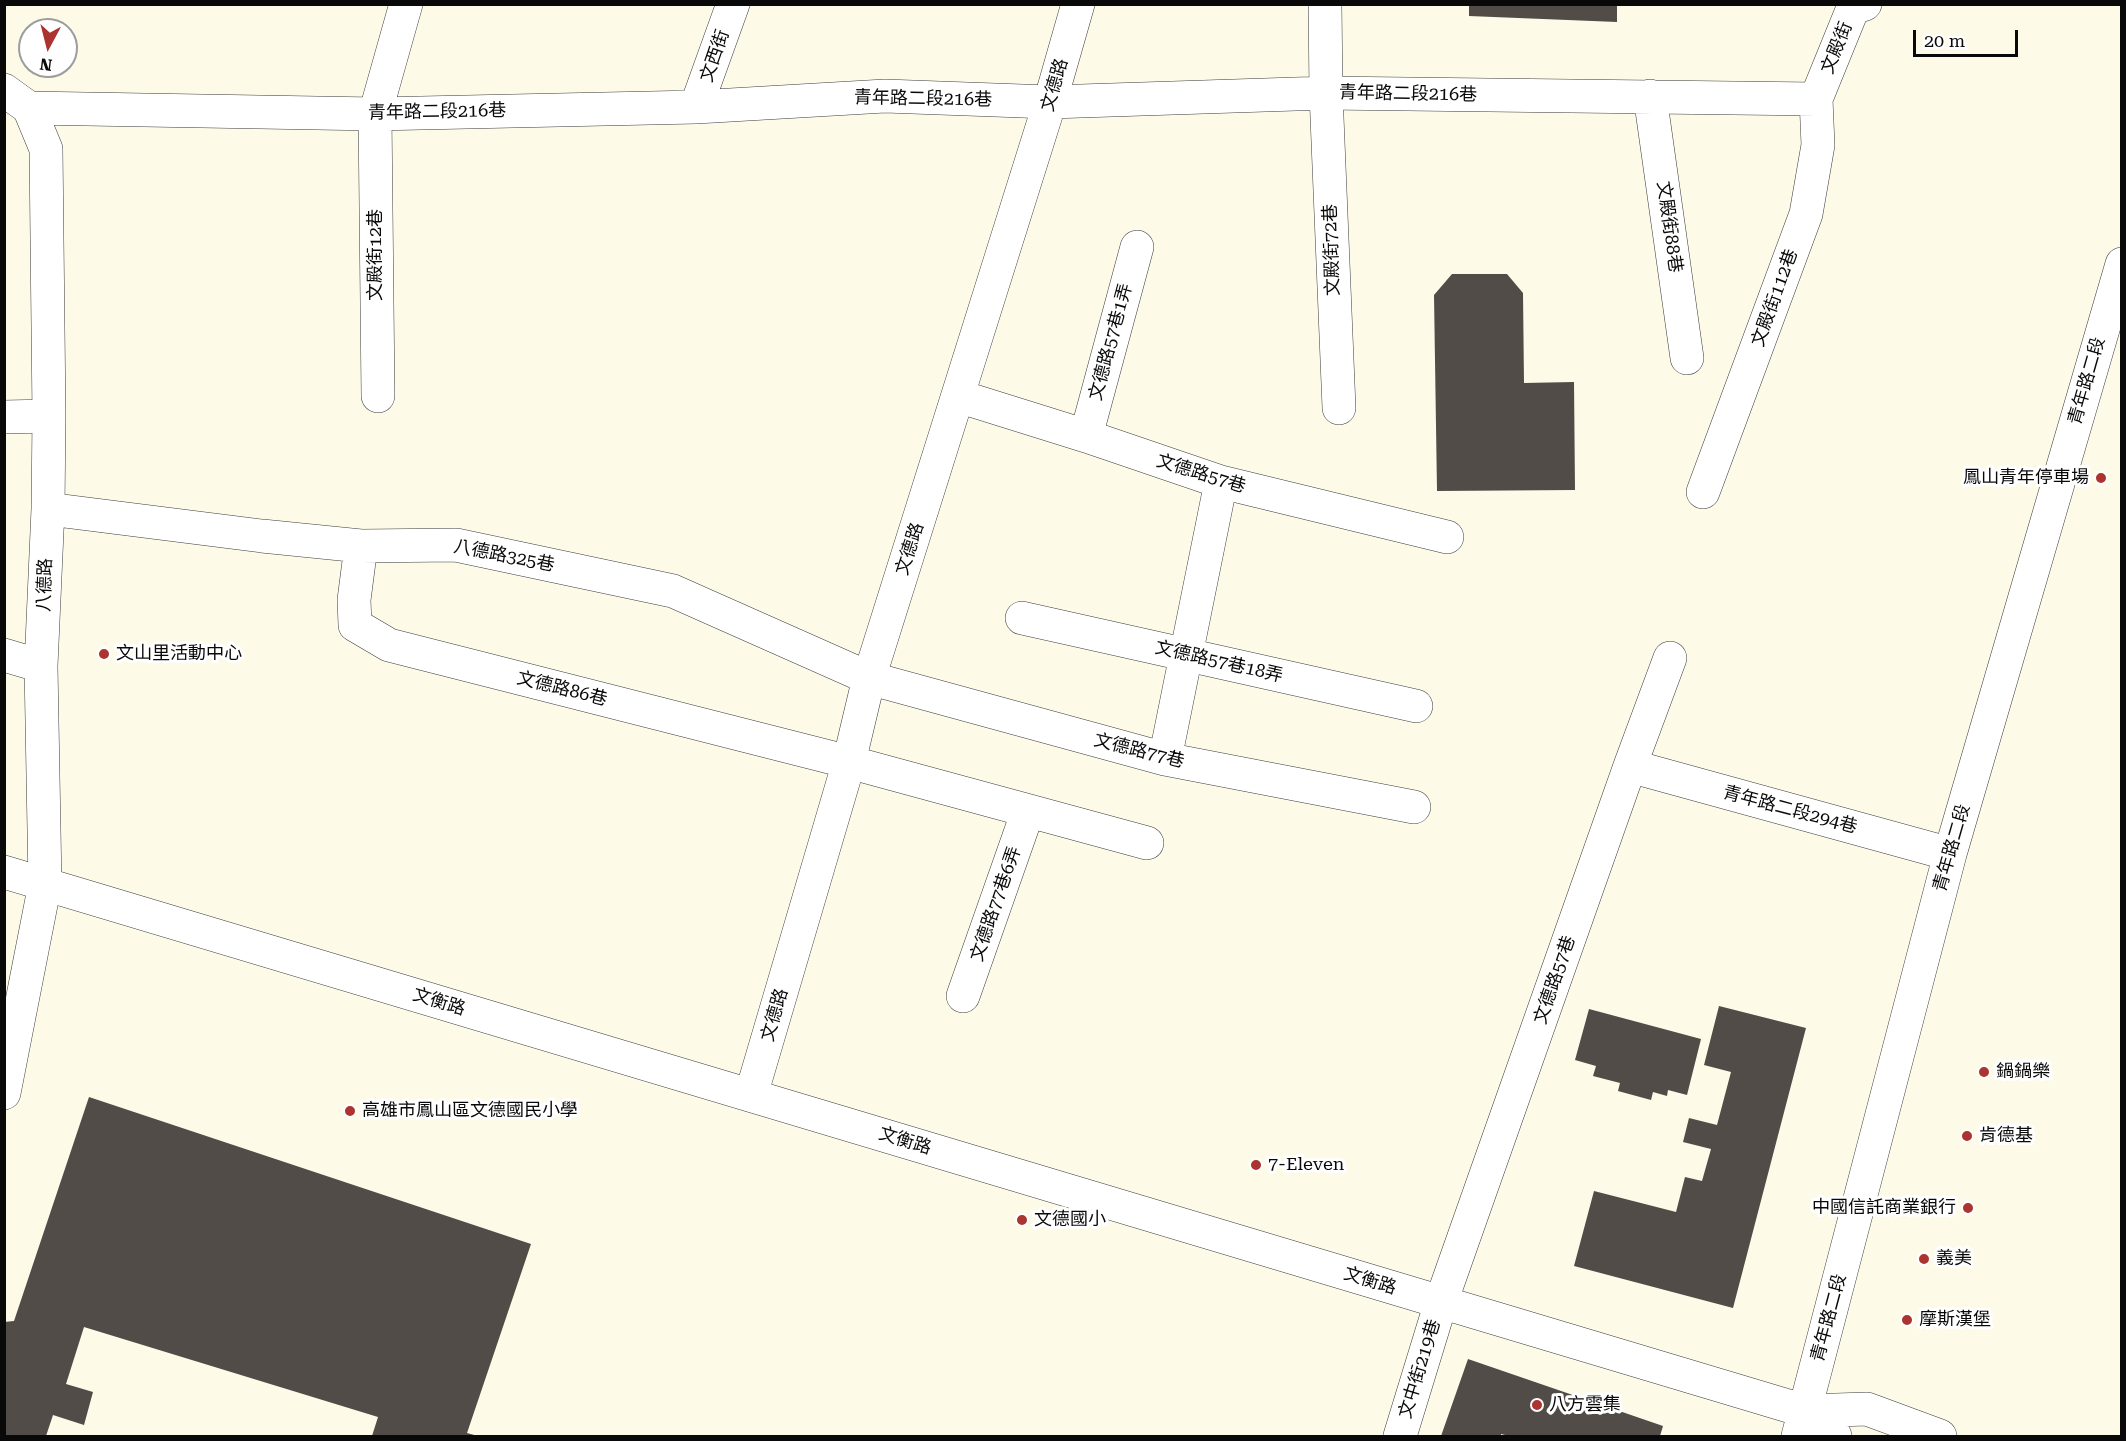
<!DOCTYPE html>
<meta charset="utf-8">
<style>
body{margin:0}
#map{position:relative;width:2126px;height:1441px;overflow:hidden;background:#fdfae8;font-family:"Roboto Serif",serif}
canvas{display:block}
.frame{position:absolute;inset:0;border:6px solid #090909;pointer-events:none}
.north{position:absolute;left:18px;top:18px;width:60px;height:60px;box-sizing:border-box;background:#fff;border:2px solid #9d9d9d;border-radius:50%;rotate:187deg;font-size:16px;font-weight:700;line-height:24px;text-align:center;color:#090909}
.north::after{content:'';display:block;margin:auto;width:21px;height:27px;background:#ab3330;clip-path:polygon(50% 0,100% 100%,50% 72%,0 100%)}
.scale{position:absolute;left:1913px;top:30px;width:105px;height:27px;box-sizing:border-box;border:3px solid #090909;border-top:0;padding-left:8px;font-size:18px;line-height:21px;white-space:nowrap;color:#090909;-webkit-text-stroke:4px #fff;paint-order:stroke}
</style>
<div id="map">
<canvas width="2126" height="1441"></canvas>
<div class="frame"></div>
<div class="north">N</div>
<div class="scale">20 m</div>
</div>
<script>
const context = document.querySelector('canvas').getContext('2d');
context.lineJoin = 'round';
function fillPath(path, color) {
  context.fillStyle = color;
  context.fill(path, 'evenodd');
}
function stroke(path, color, width, dash) {
  context.strokeStyle = color;
  context.lineWidth = width;
  context.lineCap = dash ? 'butt' : 'round';
  context.setLineDash(dash || []);
  context.stroke(path);
}
function drawText(font, color, halo, rows, align = 'center') {
  context.font = font + ' "Roboto Serif","Noto Sans TC",serif';
  context.lineWidth = 6;
  context.setLineDash([]);
  context.textBaseline = 'middle';
  context.strokeStyle = halo;
  context.fillStyle = color;
  for (const [text, x, y, turn = 0] of rows) {
    context.save();
    context.translate(x, y);
    context.rotate((+turn || 0) * Math.PI / 180);
    context.textAlign = isNaN(turn) ? turn : align;
    if (halo) context.strokeText(text, 0, 0);
    context.fillText(text, 0, 0);
    context.restore();
  }
}
fillPath(new Path2D(`
 M 1469,4 L 1617,4 L 1617,22 L 1469,16 Z
 M 1452,274 L 1507,274 L 1523,293 L 1524,383 L 1574,382 L 1575,490 L 1437,491 L 1434,295 Z
 M 1719,1006 L 1806,1028 L 1733,1308 L 1574,1266 L 1594,1191 L 1676,1212 L 1685,1177 L 1702,1181 L 1711,1149 L 1683,1142 L 1689,1118 L 1717,1125 L 1731,1072 L 1704,1065 Z
 M 1589,1009 L 1701,1039 L 1687,1095 L 1668,1090 L 1667,1096 L 1653,1092 L 1651,1100 L 1618,1091 L 1620,1083 L 1593,1076 L 1596,1066 L 1575,1060 Z
 M 89,1097 L 531,1244 L 467,1433 L 478,1436 L 372,1436 L 378,1417 L 84,1327 L 66,1384 L 93,1392 L 84,1425 L 53,1415 L 46,1436 L 4,1436 L 4,1322 L 14,1321 Z
 M 1468,1359 L 1663,1426 L 1660,1436 L 1509,1436 L 1501,1434 L 1501,1436 L 1441,1436 Z`), '#514c47');
const minor = new Path2D(`
 M 1325,4 L 1326,93 L 1339,408
 M 4,90 L 29,108 L 46,149 L 49,416 L 48,509 L 41,666 L 45,884 L 4,1093
 M 1650,96 L 1687,358
 M 696,107 L 733,4
 M 29,108 L 375,114 L 696,107 L 885,96 L 1050,102 L 1326,93 L 1816,99
 M 378,396 L 375,114 L 406,4
 M 958,396 L 1086,436 L 1221,482 L 1447,537
 M 4,417 L 49,416
 M 1086,436 L 1137,247
 M 1703,492 L 1806,214 L 1818,145 L 1816,99 L 1853,8 L 1865,4
 M 48,509 L 262,536 L 361,546 L 456,545 L 673,591 L 869,678 L 1165,759 L 1414,807
 M 361,546 L 354,600 L 355,625 L 389,645 L 849,762 L 1147,843
 M 1022,618 L 1416,706
 M 4,655 L 41,666
 M 1165,759 L 1221,482
 M 1630,766 L 1950,854
 M 4,872 L 1805,1411 L 1867,1409 L 1940,1436
 M 963,996 L 1028,811
 M 751,1095 L 849,762 L 869,678 L 1050,102 L 1078,4
 M 1805,1411 L 1835,1436
 M 1400,1436 L 1441,1302 L 1630,766 L 1670,658
 M 1798,1436 L 1950,854 L 2122,264`);
stroke(minor, '#3c3c3c', 34);
stroke(minor, '#fff', 33);
for (const [x, y, r, color] of [
 [2101,478,6,"#ab3330"],
 [104,654,6,"#ab3330"],
 [1984,1072,6,"#ab3330"],
 [350,1111,6,"#ab3330"],
 [1967,1136,6,"#ab3330"],
 [1256,1165,6,"#ab3330"],
 [1968,1208,6,"#ab3330"],
 [1022,1220,6,"#ab3330"],
 [1924,1259,6,"#ab3330"],
 [1907,1320,6,"#ab3330"],
 [1537,1405,6,"#ab3330"]
]) {
  const dot = new Path2D();
  dot.arc(x, y, r, 0, 2 * Math.PI);
  context.fillStyle = color;
  context.fill(dot);
  stroke(dot, '#fff', 2);
}
drawText('18px', '#090909', '#fff', [
 ["文殿街",1837,48,-68],
 ["文西街",715,56,-71],
 ["文德路",1055,85,-74],
 ["青年路二段216巷",1408,94,1],
 ["青年路二段216巷",923,99,1],
 ["青年路二段216巷",437,112,-1],
 ["文殿街88巷",1669,227,82],
 ["文殿街72巷",1332,250,-92],
 ["文殿街12巷",376,255,-90],
 ["文殿街112巷",1775,298,-70],
 ["文德路57巷1弄",1111,342,-75],
 ["青年路二段",2087,381,-74],
 ["文德路57巷",1201,474,17],
 ["文德路",910,549,-72],
 ["八德路325巷",504,556,11],
 ["八德路",45,585,-88],
 ["文德路57巷18弄",1219,662,13],
 ["文德路86巷",562,689,14],
 ["文德路77巷",1139,751,14],
 ["青年路二段294巷",1790,810,15],
 ["青年路二段",1952,848,-74],
 ["文德路77巷6弄",996,904,-71],
 ["文德路57巷",1555,980,-71],
 ["文衡路",439,1002,17],
 ["文德路",775,1015,-74],
 ["文衡路",905,1141,17],
 ["文衡路",1370,1281,17],
 ["青年路二段",1829,1318,-75],
 ["文中街219巷",1420,1369,-73]
]);
drawText('18px', '#090909', '#fff', [
 ["鳳山青年停車場",2089,478,"right"],
 ["文山里活動中心",116,654],
 ["鍋鍋樂",1996,1072],
 ["高雄市鳳山區文德國民小學",362,1111],
 ["肯德基",1979,1136],
 ["7-Eleven",1268,1165],
 ["中國信託商業銀行",1956,1208,"right"],
 ["文德國小",1034,1220],
 ["義美",1936,1259],
 ["摩斯漢堡",1919,1320],
 ["八方雲集",1549,1405]
], 'left');
</script>
